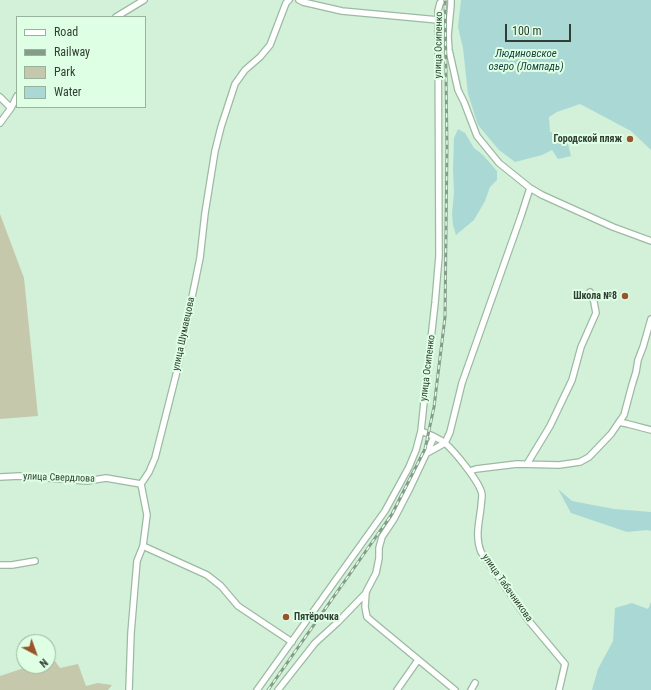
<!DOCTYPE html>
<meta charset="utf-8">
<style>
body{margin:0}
#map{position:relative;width:651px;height:690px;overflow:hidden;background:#d2f1d8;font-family:"Roboto Condensed",sans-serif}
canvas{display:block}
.legend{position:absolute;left:16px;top:16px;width:130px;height:92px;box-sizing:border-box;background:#dfffe5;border:1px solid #99b29e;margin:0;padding:5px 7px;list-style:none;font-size:12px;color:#313e34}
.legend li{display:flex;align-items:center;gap:8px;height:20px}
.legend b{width:20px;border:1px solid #99b29e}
.north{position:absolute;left:16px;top:634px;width:40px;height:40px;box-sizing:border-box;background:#dfffe5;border:1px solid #99b29e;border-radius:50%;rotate:139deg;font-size:11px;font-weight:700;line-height:16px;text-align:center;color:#313e34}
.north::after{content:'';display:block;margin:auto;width:14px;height:18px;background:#9a542a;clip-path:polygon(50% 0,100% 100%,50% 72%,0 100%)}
.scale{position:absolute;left:505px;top:24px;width:66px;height:18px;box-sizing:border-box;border:2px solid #313e34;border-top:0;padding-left:5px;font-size:12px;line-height:14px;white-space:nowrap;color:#313e34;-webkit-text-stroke:3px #dfffe5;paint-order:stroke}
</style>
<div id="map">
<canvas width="651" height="690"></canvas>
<ul class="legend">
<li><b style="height:5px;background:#fff"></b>Road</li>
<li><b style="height:5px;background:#859c8a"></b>Railway</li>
<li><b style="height:11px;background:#c6c8ab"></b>Park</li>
<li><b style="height:11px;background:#aad8d5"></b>Water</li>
</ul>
<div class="north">N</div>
<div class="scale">100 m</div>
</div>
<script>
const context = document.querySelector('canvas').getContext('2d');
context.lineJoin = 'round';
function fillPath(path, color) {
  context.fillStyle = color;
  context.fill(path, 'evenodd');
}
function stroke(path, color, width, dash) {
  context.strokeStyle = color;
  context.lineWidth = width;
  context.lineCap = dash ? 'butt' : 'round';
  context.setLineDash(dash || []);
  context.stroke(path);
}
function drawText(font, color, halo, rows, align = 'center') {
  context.font = font + ' "Roboto Condensed",sans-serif';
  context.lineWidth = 4;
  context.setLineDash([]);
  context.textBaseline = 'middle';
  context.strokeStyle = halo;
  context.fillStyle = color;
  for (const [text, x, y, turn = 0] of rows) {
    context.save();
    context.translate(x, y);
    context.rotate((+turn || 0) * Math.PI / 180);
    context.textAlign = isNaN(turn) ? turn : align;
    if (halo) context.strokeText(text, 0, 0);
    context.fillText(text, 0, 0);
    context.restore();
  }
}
fillPath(new Path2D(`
 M 0,214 L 24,278 L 38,416 L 0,419 Z
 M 48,659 L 55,661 L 60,668 L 78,664 L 86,686 L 98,683 L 112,685 L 108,690 L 0,690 L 0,676 L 24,668 L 38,668 L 39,666 L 48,666 Z`), '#c6c8ab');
fillPath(new Path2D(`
 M 461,0 L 651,0 L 651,150 L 631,131 L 580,104 L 557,112 L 549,117 L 550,132 L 566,135 L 571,156 L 558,159 L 552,150 L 542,155 L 515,162 L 499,150 L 478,125 L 468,94 L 463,48 L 458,27 Z
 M 458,129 L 465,133 L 474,148 L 483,155 L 497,171 L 497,180 L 490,187 L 485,201 L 474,220 L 456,235 L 453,225 L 452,214 L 454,192 L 453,171 L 454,138 Z
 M 558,489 L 572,501 L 614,509 L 651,512 L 651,531 L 647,530 L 627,532 L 571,513 Z
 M 651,602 L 651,690 L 592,690 L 598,669 L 613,641 L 615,608 L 632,603 L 648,609 Z`), '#aad8d5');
const minor = new Path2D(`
 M 299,0 L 303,2 L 342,11 L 438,20
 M 451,0 L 451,5 L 448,36 L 449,50 L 458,90 L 464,102 L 477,136 L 499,163 L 514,175 L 530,188 L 542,195 L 613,227 L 651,241
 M 116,17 L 144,0
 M 0,97 L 11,108
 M 0,123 L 11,108 L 17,96
 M 619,422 L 628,424 L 651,430
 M 421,431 C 429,434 438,438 445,443 C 454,451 481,483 482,495 C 482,499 481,503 481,507 C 479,523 475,537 481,552 L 529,621 L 565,664 L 559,690
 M 434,437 L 409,490 L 394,519 L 382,537 L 379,548 L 379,558 L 376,573 L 366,592 L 365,607 L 367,617 L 374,623 L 455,690
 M 427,453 L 445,443 L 450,432 L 462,383 L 521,216 L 530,188
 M 527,464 L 550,426 L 572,380 L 581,347 L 596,313 L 594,302 L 590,292
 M 470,471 L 476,469 L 517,464 L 559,465 L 580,462 L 589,457 L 611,434 L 624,415 L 632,385 L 636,372 L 638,360 L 643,347 L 651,319
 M 0,477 L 20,476 L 87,481 L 106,478 L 141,484
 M 143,546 L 207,575 L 221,586 L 238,606 L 292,642
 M 0,565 L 12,565 L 35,561
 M 129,690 L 131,633 L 137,561 L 143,546 L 147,515 L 141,484 L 149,472 L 155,458 L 176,375 L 200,258 L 205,213 L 215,151 L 221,127 L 235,84 L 245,70 L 260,57 L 270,45 L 286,3 L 289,0
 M 257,690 L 385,511 L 409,467 L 416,450 L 421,431 L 424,402 L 435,303 L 439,256 L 438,11 L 440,3 L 444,0
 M 278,690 L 315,643 L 338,622 L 366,593
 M 397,690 L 418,660
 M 471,690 L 475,683`);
stroke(minor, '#9cbaa2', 8);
stroke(minor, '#fff', 5.5);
const rail = new Path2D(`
 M 268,690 L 392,514 L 425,449 L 434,407 L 445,317 L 447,147 L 445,0`);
stroke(rail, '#859c8a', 3);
stroke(rail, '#dfffe5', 1.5, [4.5]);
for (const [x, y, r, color] of [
 [630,139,4,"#9a542a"],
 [625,296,4,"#9a542a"],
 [286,617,4,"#9a542a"]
]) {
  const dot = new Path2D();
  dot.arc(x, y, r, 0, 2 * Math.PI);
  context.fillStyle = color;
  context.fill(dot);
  stroke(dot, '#dfffe5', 1.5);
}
drawText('10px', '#313e34', '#dfffe5', [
 ["улица Осипенко",439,45,-89],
 ["улица Шумавцова",184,334,-78],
 ["улица Осипенко",428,368,-83],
 ["улица Свердлова",59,478,2],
 ["улица Табачникова",507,588,55]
]);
drawText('bold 10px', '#313e34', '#dfffe5', [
 ["Городской пляж",622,139],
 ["Школа №8",617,296],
 ["Пятёрочка",294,617,"left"]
], 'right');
drawText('italic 11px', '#184240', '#dfffe5', [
 ["Людиновское",526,54],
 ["озеро (Ломпадь)",526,67]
]);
</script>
